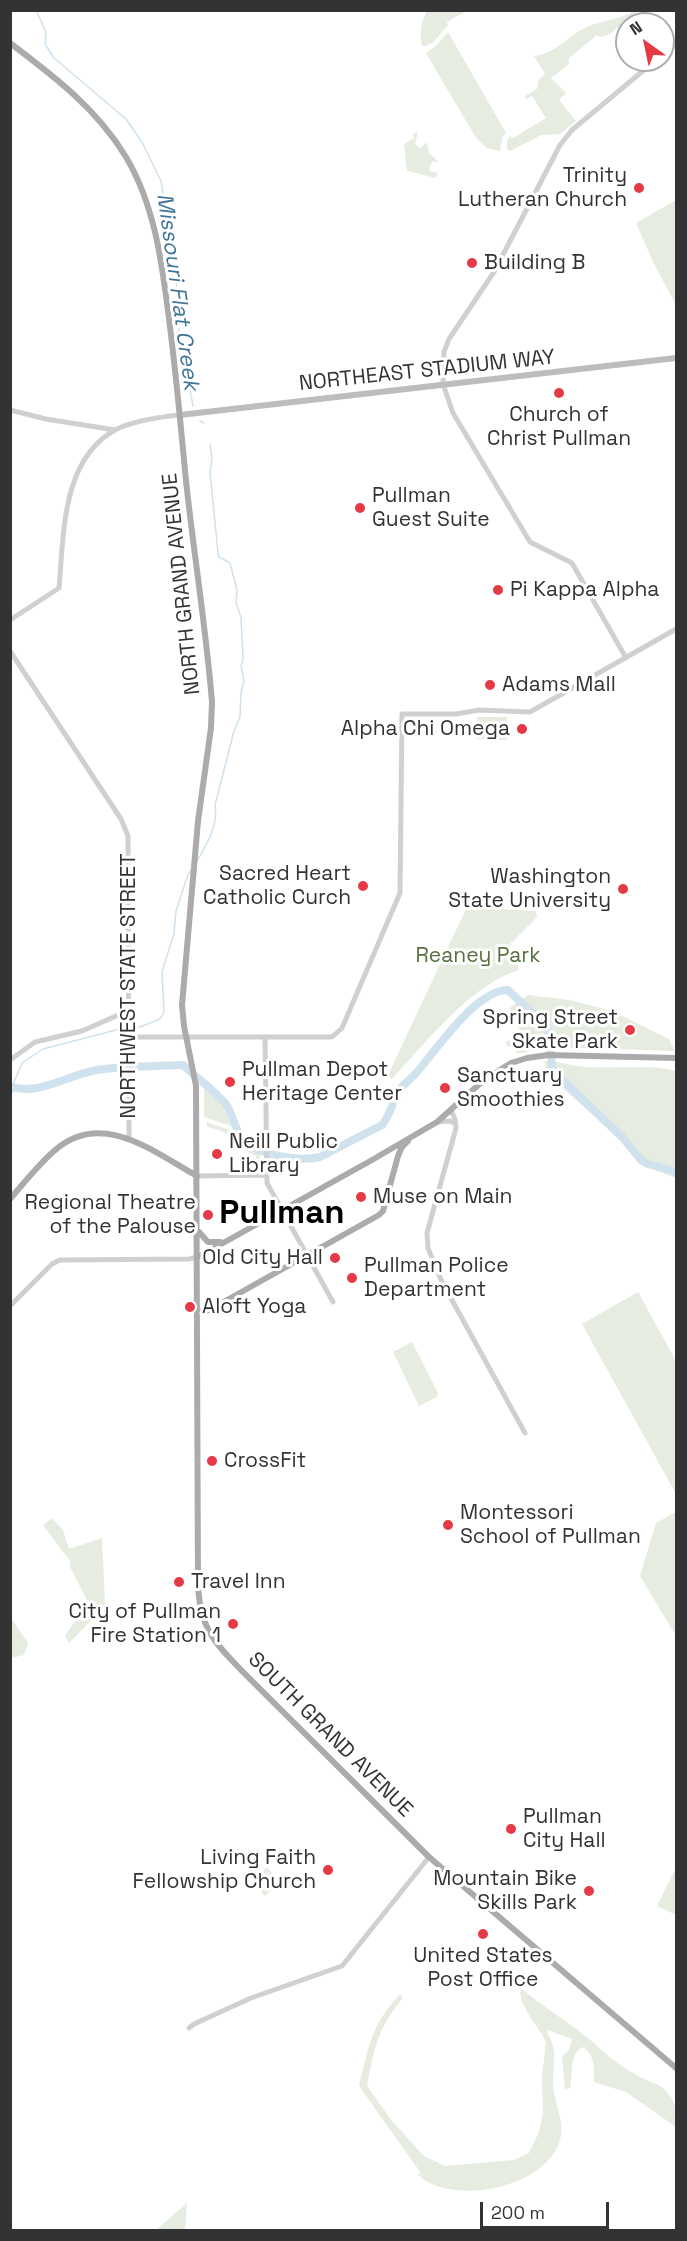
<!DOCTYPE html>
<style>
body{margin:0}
#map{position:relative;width:687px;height:2241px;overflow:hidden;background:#fff;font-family:"Space Grotesk",sans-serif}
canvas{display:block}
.frame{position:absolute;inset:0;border:12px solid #333;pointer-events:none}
.north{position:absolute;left:615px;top:12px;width:60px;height:60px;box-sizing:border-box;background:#fff;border:2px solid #adadad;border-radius:50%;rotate:327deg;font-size:16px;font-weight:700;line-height:24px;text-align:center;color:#333}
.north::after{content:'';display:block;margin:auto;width:21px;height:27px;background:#e63946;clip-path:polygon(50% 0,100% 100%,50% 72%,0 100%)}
.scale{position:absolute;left:480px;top:2202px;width:129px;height:27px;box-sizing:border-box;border:3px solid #333;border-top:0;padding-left:8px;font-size:18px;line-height:21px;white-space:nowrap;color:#333;-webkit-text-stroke:4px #fff;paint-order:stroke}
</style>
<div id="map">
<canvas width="687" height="2241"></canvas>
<div class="frame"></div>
<div class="north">N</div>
<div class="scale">200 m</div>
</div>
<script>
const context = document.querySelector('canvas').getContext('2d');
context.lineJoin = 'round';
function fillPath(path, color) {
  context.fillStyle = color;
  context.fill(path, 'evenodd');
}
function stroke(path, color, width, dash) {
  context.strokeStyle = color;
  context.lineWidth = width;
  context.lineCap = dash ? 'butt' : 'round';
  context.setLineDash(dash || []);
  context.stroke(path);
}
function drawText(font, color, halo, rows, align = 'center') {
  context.font = font + ' "Space Grotesk",sans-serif';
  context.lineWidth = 6;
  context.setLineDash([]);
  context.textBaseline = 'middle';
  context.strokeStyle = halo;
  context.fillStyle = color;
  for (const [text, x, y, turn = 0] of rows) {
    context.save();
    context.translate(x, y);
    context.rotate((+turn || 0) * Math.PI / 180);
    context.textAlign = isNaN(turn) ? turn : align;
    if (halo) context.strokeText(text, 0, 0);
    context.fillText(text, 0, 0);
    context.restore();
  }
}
fillPath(new Path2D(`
 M 427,11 L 427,10 L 466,11 L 447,22 L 448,26 C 439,33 434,47 422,46 C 419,33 421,22 427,11 Z
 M 634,11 L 638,11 L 610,34 L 600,37 L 597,35 L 569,58 L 569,64 L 551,78 L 566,93 L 559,100 L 576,121 L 560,134 L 541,135 L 510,151 L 507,149 L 507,140 L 510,136 L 513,138 L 546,118 L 532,96 L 526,99 L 525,96 L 537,89 L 539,79 L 545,74 L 534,56 C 559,53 567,35 589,26 C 604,20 619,20 634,11 Z
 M 448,32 L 506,133 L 502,138 L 500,151 L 487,148 L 476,138 L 426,53 L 437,45 Z
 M 418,131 L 415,145 L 421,148 L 427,142 L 429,153 L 439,162 L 433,161 L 429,168 L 430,171 L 437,173 L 436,178 L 407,171 L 404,144 L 414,138 L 413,135 Z
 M 676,200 L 676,305 L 654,264 L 636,223 Z
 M 477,717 L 507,717 L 507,740 L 477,739 Z
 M 471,907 L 536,911 L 537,917 L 506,948 C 510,957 517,960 519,970 C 473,983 425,1043 392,1079 L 388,1075 L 466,909 Z
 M 528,995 L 570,1000 L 612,1011 L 669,1039 L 675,1051 L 551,1047 L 517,1054 L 512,1045 L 508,1047 L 505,1042 L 522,1036 L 515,1018 L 502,1023 L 500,1020 L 512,1006 Z
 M 544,1061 C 560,1061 571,1066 586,1067 C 616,1069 648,1064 676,1071 L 676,1178 L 642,1165 L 615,1135 L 554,1080 L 548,1073 Z
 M 204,1088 L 223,1105 L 231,1126 L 204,1117 Z
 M 207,1122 L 236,1132 L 242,1141 L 260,1151 L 260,1168 L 256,1168 L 256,1156 L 239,1148 C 233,1135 222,1130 207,1127 Z
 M 638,1292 L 676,1361 L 676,1494 L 582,1324 Z
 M 412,1342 L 438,1393 L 437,1397 L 419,1406 L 393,1352 Z
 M 676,1512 L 676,1636 L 640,1576 L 656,1523 Z
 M 52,1518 L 63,1530 L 69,1549 L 102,1538 L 105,1606 L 69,1643 L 65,1636 L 88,1602 L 70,1567 L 70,1561 L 43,1525 Z
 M 12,1619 L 28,1643 L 24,1655 L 11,1658 Z
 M 267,1867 L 280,1882 L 265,1896 L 252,1881 Z
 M 674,1871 L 676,1873 L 676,1915 L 657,1906 Z
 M 522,1989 C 543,2007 567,2021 588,2038 C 598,2046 606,2055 616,2062 C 625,2068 634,2074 644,2079 C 651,2082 658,2084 664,2089 C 676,2101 677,2111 676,2127 L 626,2092 L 594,2082 C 594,2069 595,2053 582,2047 C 570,2055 572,2072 571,2085 L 570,2088 L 565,2089 L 562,2057 L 569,2050 L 572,2039 L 548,2030 L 547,2033 C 559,2051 552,2067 553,2086 C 555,2105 565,2122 560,2140 C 547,2188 452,2207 418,2175 L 421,2173 L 359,2086 C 369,2045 371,2026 400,1994 L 403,1998 C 378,2027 374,2049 367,2086 L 392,2121 L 424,2156 L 445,2166 L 514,2160 L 529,2153 L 539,2132 L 543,2114 L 542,2078 L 546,2041 L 529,2015 L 521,2000 L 520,1992 Z
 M 187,2203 L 185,2230 L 156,2230 Z`), '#e6ecdf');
stroke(new Path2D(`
 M 36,10 L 46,32 L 45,44 L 54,58 L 126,119 L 142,142 L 161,181 L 176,276 L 178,324 L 193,406
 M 200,421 L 204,423
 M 197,861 C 206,846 219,824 215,805 L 234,731 L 240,717 L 241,692 L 244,681 L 241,666 L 243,659 L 241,617 L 236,603 L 237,590 L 230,563 L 219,557 L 218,553 L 210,472 L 212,459 L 210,444
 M 12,1087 L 22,1063 L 43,1049 L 116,1030 L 140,1027 L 160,1019 L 164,1012 L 162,972 L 174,933 L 176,911 L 187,877 L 191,870`), '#cfe2ee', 1.5);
stroke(new Path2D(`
 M 10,1090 L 12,1087 C 41,1096 73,1072 103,1069 C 130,1066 157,1066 183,1065 C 197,1078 213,1089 225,1103 C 233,1113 234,1127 241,1137 C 255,1155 299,1162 320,1157 L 382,1125 C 392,1113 392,1099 401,1088 C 406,1082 412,1078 417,1072 C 437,1049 476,990 508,990 L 547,1027 L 553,1071 L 623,1138 L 641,1160 L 648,1164 L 676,1172`), '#cfe2ee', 8);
stroke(new Path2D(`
 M 663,55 L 676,44
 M 10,410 L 46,419 L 115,430
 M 10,620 L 59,588 C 64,535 61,458 117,429 C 136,420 159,417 180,415
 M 10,651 L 121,819 L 128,836 L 129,1139
 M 626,658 L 572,563 L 530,542 L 453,413 L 443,384 L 444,352 L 449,339 L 494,272 L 560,145 L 572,130 L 656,60
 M 129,1037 L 332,1037 L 342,1028 L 400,893 L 402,714 L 456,714 L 479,710 L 530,712 L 676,629
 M 265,1037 L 267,1183 L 333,1302
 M 10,1060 L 35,1042 L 82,1031 L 116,1016 L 129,1014
 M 451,1110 L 455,1119 L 456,1128 L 427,1233 L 428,1248 L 442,1282 L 525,1433
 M 437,1122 L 450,1121 L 456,1124
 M 197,1176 L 266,1175
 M 10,1306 L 52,1264 L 60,1260 L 189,1259 L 198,1257
 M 189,2028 L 194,2024 L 251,1998 L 342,1966 L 429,1857`), '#d0d0d0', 5);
stroke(new Path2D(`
 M 180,415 L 676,358`), '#bdbdbd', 6);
stroke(new Path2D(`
 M 10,43 C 55,77 97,109 126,157 C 155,206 162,263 169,319 C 176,373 181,427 186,481 C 194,555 206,628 212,702 L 211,728 L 198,821 L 182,1005 L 184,1026 L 196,1086 L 198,1588 C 201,1631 216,1644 245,1674 L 429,1857 L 676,2068
 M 10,1199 C 24,1183 38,1165 54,1151 C 101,1109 152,1151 197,1176
 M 199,1232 L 208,1242 L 220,1242
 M 198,1257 L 372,1160 L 437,1122 L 484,1080 L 511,1063 L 527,1058 L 548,1055 L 676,1058
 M 197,1311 L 204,1312 L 211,1309 L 379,1215 L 383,1211 L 398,1156 L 402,1147 L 408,1141`), '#ababab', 6);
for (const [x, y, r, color] of [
 [639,188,6,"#e63946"],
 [472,263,6,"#e63946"],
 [559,393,6,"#e63946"],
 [360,508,6,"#e63946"],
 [498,590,6,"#e63946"],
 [490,685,6,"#e63946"],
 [522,729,6,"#e63946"],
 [363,886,6,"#e63946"],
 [623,889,6,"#e63946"],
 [630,1030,6,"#e63946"],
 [230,1082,6,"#e63946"],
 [445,1088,6,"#e63946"],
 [217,1154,6,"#e63946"],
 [361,1197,6,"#e63946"],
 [208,1215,6,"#e63946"],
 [335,1258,6,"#e63946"],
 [352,1278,6,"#e63946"],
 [190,1307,6,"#e63946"],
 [212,1461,6,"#e63946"],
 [448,1525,6,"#e63946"],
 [179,1582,6,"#e63946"],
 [233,1624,6,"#e63946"],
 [511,1829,6,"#e63946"],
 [328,1870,6,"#e63946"],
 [589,1891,6,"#e63946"],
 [483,1934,6,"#e63946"]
]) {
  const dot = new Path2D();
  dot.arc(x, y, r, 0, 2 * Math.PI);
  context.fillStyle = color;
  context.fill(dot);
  stroke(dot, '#fff', 2);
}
drawText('21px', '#333', '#fff', [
 ["Trinity",627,176,"right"],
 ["Lutheran Church",627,200,"right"],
 ["Building B",484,263],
 ["Church of",559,415,"center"],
 ["Christ Pullman",559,439,"center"],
 ["Pullman",372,496],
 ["Guest Suite",372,520],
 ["Pi Kappa Alpha",510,590],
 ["Adams Mall",502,685],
 ["Alpha Chi Omega",510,729,"right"],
 ["Sacred Heart",351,874,"right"],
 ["Catholic Curch",351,898,"right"],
 ["Washington",611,877,"right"],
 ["State University",611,901,"right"],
 ["Spring Street",618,1018,"right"],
 ["Skate Park",618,1042,"right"],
 ["Pullman Depot",242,1070],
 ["Heritage Center",242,1094],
 ["Sanctuary",457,1076],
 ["Smoothies",457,1100],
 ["Neill Public",229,1142],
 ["Library",229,1166],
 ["Muse on Main",373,1197],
 ["Regional Theatre",196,1203,"right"],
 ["of the Palouse",196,1227,"right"],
 ["Old City Hall",323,1258,"right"],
 ["Pullman Police",364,1266],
 ["Department",364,1290],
 ["Aloft Yoga",202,1307],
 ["CrossFit",224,1461],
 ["Montessori",460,1513],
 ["School of Pullman",460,1537],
 ["Travel Inn",191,1582],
 ["City of Pullman",221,1612,"right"],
 ["Fire Station 1",221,1636,"right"],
 ["Pullman",523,1817],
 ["City Hall",523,1841],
 ["Living Faith",316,1858,"right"],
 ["Fellowship Church",316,1882,"right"],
 ["Mountain Bike",577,1879,"right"],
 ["Skills Park",577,1903,"right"],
 ["United States",483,1956,"center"],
 ["Post Office",483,1980,"center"]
], 'left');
drawText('21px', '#333', '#fff', [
 ["NORTHEAST STADIUM WAY",427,371,-6],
 ["NORTH GRAND AVENUE",182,584,-96],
 ["NORTHWEST STATE STREET",129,986,-90],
 ["SOUTH GRAND AVENUE",330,1735,45]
]);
drawText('21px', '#56703f', '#fff', [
 ["Reaney Park",478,956]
]);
drawText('italic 22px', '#3f7597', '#fff', [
 ["Missouri Flat Creek",177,292,82]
]);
drawText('bold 33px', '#000', '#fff', [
 ["Pullman",282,1214]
]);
</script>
